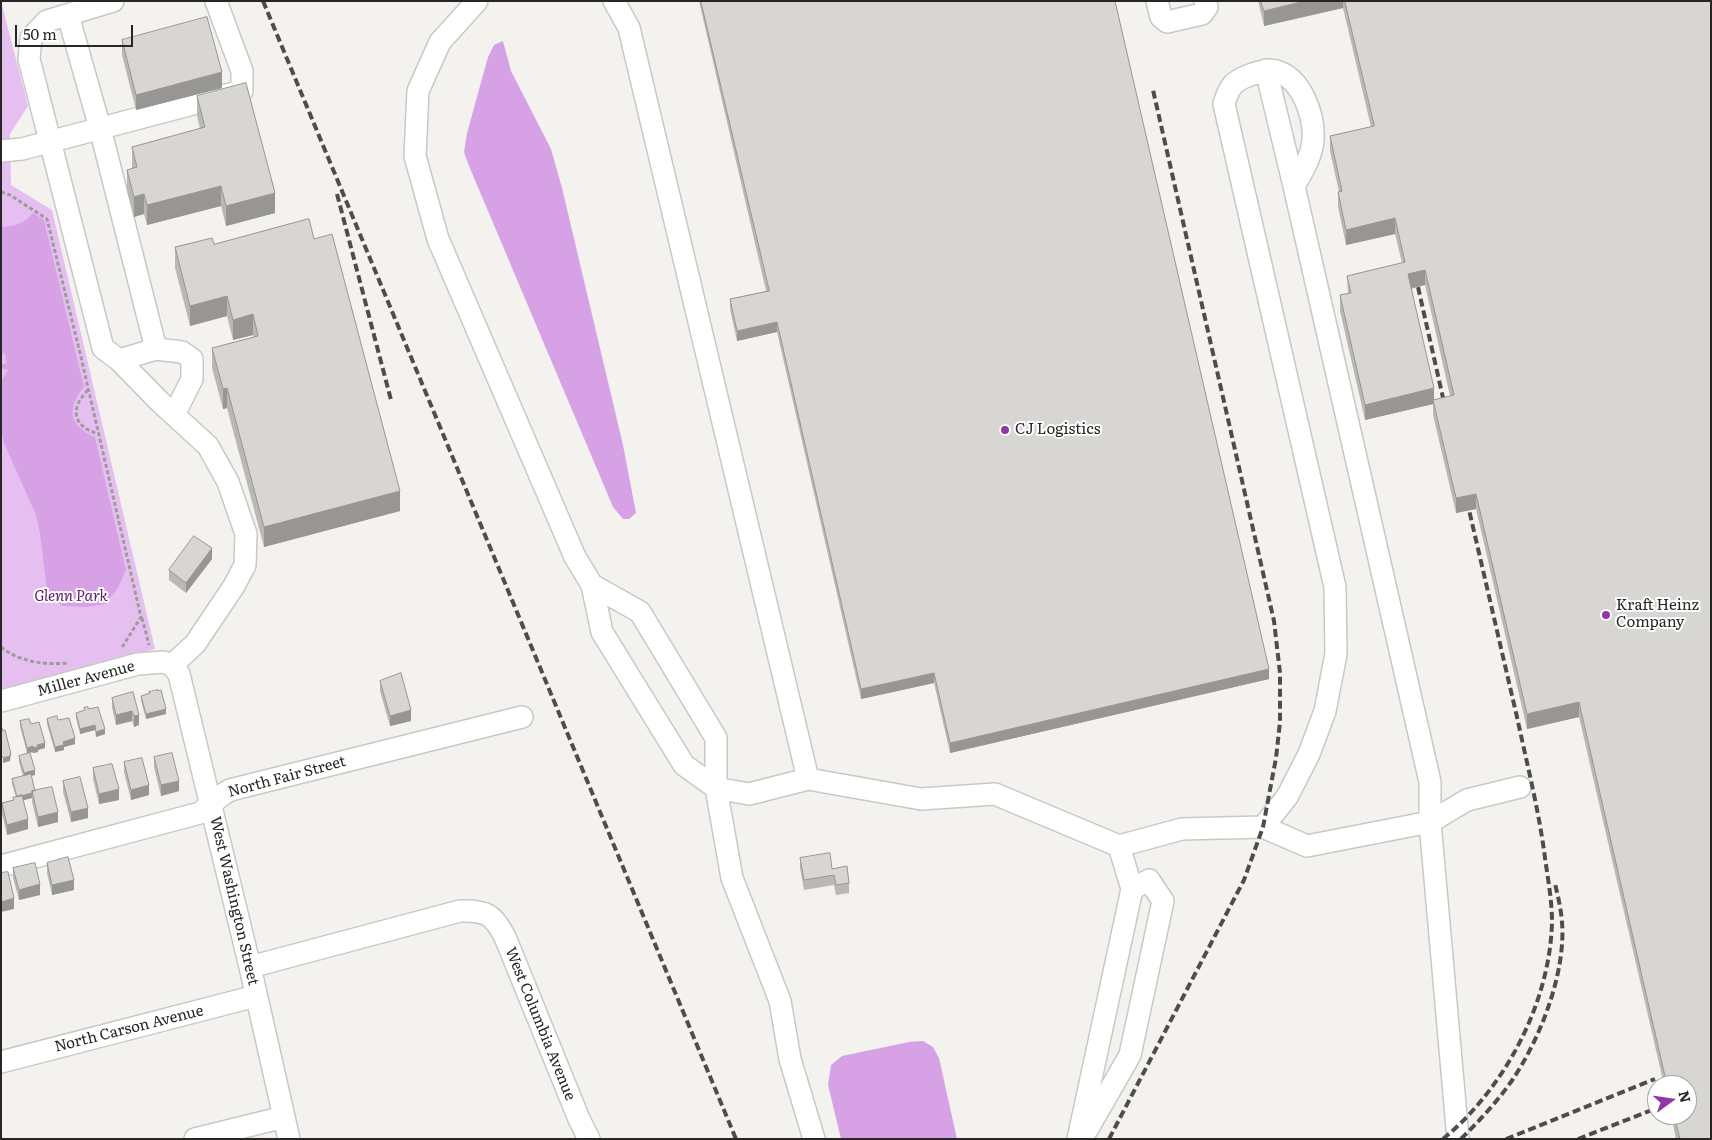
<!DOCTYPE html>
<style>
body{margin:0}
#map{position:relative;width:1712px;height:1140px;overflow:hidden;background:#f4f2ef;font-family:Literata,serif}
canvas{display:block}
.frame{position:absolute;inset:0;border:2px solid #272625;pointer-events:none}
.north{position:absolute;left:1647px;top:1075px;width:50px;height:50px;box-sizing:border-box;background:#fff;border:1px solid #a9a8a8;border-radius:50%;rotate:76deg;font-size:14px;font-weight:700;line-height:20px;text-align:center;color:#272625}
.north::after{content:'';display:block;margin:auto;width:18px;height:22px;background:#8f38a5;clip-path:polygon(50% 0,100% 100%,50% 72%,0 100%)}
.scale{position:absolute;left:15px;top:25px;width:118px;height:22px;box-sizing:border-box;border:2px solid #272625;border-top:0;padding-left:6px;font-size:15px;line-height:18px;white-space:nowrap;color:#272625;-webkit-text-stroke:4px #fff;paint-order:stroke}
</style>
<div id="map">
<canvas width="1712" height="1140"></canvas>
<div class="frame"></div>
<div class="north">N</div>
<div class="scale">50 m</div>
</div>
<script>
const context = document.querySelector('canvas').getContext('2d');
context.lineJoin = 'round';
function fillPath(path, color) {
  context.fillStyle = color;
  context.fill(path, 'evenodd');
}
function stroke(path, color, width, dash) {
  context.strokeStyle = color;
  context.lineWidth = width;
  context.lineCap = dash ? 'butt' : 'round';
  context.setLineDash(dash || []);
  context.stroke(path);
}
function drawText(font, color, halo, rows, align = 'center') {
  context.font = font + ' Literata,serif';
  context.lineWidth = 4;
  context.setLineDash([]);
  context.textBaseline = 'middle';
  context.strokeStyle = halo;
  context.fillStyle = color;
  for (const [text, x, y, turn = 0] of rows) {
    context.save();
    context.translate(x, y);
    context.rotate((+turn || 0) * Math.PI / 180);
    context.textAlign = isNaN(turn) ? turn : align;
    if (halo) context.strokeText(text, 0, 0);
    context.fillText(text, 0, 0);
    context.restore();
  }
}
fillPath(new Path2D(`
 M 1,1 L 28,106 L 10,134 L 11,185 L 52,210 L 155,649 L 1,690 Z`), '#e6bff1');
fillPath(new Path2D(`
 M 503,41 L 511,71 L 551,149 L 562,188 L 623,445 L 636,513 L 629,519 L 623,519 L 613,507 L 469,166 L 464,152 L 467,133 L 488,57 L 494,45 Z
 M 33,213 L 44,220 L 84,387 C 67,408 68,426 95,437 L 126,570 L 118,588 L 105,604 L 86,607 L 63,606 L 55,601 L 47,590 L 40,533 L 36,515 L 4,443 L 1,430 L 1,382 L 8,370 L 4,349 L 1,344 L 1,227 C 16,226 23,224 33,213 Z
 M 923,1041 L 933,1047 L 939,1058 L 957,1139 L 841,1139 L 828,1085 L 831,1065 L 842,1056 L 909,1042 Z`), '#d7a1e6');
stroke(new Path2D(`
 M 1,352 L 4,349
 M 1,366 L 7,367`), '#d7a1e6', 5);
const minor = new Path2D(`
 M 113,1 L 47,21 L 31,38 L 29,59 L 103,348 L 119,360 L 160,402 L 208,446 L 228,482 L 246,534 L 245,565 L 234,586 L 195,644 L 172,665
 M 477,1 L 440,42 L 418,91 L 415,156 L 438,239 L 575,557 L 592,585 L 602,632 L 684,765 L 716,788 L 749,794 L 808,779 L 921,799 L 995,794 L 1119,846 L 1182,829 L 1263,827 L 1307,846 L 1430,822 L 1467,800 L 1520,787
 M 614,1 L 629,28 L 808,779
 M 1157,1 L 1161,17 L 1167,22 L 1202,14 L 1207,7 L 1205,1
 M 68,15 L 100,128 L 156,349 L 182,352 L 192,359 L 192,379 L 174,415
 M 1266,70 L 1294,186
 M 1,151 L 22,149 L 242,91 L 242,71 L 216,1
 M 119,360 L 156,349
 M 592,585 L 640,612 L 716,738 L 716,788 L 732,878 L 780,1001 L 790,1059 L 814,1139
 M 1,701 L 138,664 L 163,662 L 172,665 L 179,674 L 250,967 L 289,1139
 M 1263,827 L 1287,797 L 1309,754 L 1325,711 L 1336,654 L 1335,587 L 1224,104 C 1229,87 1233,81 1250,75 C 1259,72 1268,69 1276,71 C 1302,78 1315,117 1313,141 C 1311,158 1302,172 1294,186 L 1430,782 L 1430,822 L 1458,1139
 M 1,866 L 200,813 L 222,795 L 230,790 L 522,717
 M 250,967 L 460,911 C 486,910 493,914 505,937 L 579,1119 L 589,1139
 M 1,1062 L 256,996
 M 1087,1130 L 1130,1055 L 1163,901 L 1149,880 L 1132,889
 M 195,1139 L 284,1117
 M 1078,1139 L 1132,889 L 1119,846`);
stroke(minor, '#cac8c5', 24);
stroke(new Path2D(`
 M 1,192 L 10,195 L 47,219 L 80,353 L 141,617 L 121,649
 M 88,390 C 69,409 73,427 99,434
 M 142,618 L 149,645
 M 1,647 C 19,662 45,665 67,663`), '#9d9c99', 3, [4, 2.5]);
stroke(minor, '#fff', 21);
stroke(new Path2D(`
 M 263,1 L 736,1139
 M 337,194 L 391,400
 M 1418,287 L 1446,411
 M 1109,1139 L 1244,880 L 1263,827 L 1276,758 L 1280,722 L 1280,673 L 1274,621 L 1153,90
 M 1443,1139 C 1505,1088 1550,1003 1552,922 C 1552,901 1548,879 1545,858 C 1539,811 1527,764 1517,717 C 1500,644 1483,570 1466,497
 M 1461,1139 C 1480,1120 1498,1101 1513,1079 C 1541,1037 1566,972 1562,922 C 1561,909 1558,896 1555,884
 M 1506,1139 L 1655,1079
 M 1578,1139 L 1657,1108`), '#4f4d4c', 4, [8, 4]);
fillPath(new Path2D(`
 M 699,1 L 1115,1 L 1269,679 L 950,753 L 934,683 L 861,699 L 777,332 L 737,341 L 730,309 L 730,299 L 766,291 Z
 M 1258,1 L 1711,1 L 1711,1139 L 1676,1139 L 1671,1115 L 1687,1115 L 1687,1085 L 1664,1085 L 1579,717 L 1527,729 L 1476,509 L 1456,513 L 1433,415 L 1433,404 L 1365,420 L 1340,311 L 1340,295 L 1348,293 L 1347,276 L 1402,263 L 1395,234 L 1346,245 L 1338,207 L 1338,192 L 1339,192 L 1330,151 L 1330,136 L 1371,127 L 1343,8 L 1264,26 ZM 1425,285 L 1450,396 L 1434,400 L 1411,289 Z
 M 122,40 L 222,88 L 136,110 L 122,55 Z
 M 197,96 L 275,213 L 226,226 L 221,206 L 147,225 L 144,214 L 134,217 L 127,190 L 127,170 L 132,169 L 132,147 L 200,129 L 197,116 Z
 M 314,239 L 400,511 L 264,547 L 227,408 L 223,409 L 212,368 L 212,348 L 254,337 L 253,335 L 233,340 L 227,316 L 190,326 L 175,268 L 175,247 L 214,244 Z
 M 212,559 L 186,593 L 169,580 L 169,570 Z
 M 380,681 L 411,721 L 390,726 L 380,691 Z
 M 141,696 L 166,714 L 146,719 L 141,701 Z
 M 112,698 L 139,715 L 139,725 L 134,727 L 132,721 L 116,725 L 112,708 Z
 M 84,708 L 88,709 L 105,734 L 96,737 L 95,730 L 80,734 L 76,718 L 76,713 L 84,710 Z
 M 47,719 L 58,720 L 75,744 L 64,747 L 64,750 L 55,752 L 47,724 Z
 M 20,721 L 31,724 L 45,748 L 38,750 L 38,752 L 33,753 L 33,752 L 27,753 L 20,726 Z
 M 19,756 L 35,775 L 31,776 L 35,791 L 58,822 L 38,827 L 32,802 L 32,798 L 23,800 L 28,829 L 7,835 L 2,814 L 2,803 L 13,800 L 13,798 L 16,797 L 12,784 L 12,779 L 23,776 L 19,762 Z
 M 154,757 L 179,791 L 161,796 L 154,767 Z
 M 124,762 L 149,795 L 131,800 L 124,772 Z
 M 93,768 L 119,800 L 99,804 L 93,779 Z
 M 63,781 L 88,818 L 71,822 L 63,792 Z
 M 800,858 L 832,869 L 849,883 L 849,893 L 836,895 L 834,885 L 804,890 L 800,868 Z
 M 47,863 L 74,890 L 52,895 L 47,873 Z
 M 13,868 L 40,895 L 19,900 L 13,878 Z`), '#bab8b5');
fillPath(new Path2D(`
 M 1305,1 L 1343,1 L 1343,8 L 1264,26 L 1264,11 Z
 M 222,72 L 222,88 L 136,110 L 136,95 Z
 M 221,186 L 221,206 L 147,225 L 147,205 Z
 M 275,193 L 275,213 L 226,226 L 226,206 Z
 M 144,194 L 144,214 L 134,217 L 134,197 Z
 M 1395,218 L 1395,234 L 1346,245 L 1346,230 Z
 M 1425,270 L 1425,285 L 1408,289 L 1408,274 Z
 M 227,296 L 227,316 L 190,326 L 190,306 Z
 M 253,314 L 253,335 L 233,340 L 233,320 Z
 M 777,322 L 777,332 L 737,341 L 737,331 Z
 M 227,388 L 227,408 L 223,409 L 223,389 Z
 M 1434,388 L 1434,404 L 1433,400 L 1433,404 L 1365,420 L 1365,405 Z
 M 400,491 L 400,511 L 264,547 L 264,527 Z
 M 1476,494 L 1476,509 L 1456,513 L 1456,498 Z
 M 212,548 L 212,559 L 186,593 L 186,583 Z
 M 1269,669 L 1269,679 L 950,753 L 950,743 Z
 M 934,673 L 934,683 L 861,699 L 861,689 Z
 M 1579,702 L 1579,717 L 1527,729 L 1527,714 Z
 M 166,709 L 166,714 L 146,719 L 146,714 Z
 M 411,710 L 411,721 L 390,726 L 390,716 Z
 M 132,711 L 132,721 L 116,725 L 116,715 Z
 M 139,715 L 139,725 L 134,727 L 134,716 Z
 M 95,725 L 95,730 L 80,734 L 80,729 Z
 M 105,729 L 105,734 L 96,737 L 96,732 Z
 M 75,738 L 75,744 L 64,747 L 64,750 L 55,752 L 55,747 L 63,742 Z
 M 45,743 L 45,748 L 38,750 L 38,752 L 33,753 L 33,748 L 37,745 Z
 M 33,746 L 33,752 L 27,753 L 27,748 Z
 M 10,754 L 11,754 L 10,761 L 3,763 L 3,758 Z
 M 35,770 L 35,775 L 24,778 L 24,773 Z
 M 179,781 L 179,791 L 161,796 L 161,785 Z
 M 149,785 L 149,795 L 131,800 L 131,790 Z
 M 119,789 L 119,800 L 99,804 L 99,794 Z
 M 32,793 L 32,798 L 17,802 L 17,797 Z
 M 88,808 L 88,818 L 71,822 L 71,812 Z
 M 58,812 L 58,822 L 38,827 L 38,817 Z
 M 28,819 L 28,829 L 7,835 L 7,825 Z
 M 74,880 L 74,890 L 52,895 L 52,885 Z
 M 40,884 L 40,895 L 19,900 L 19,890 Z
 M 14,898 L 14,909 L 1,912 L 1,902 Z`), '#979694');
const building = new Path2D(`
 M 701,1 L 1115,1 L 1269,669 L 950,743 L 934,673 L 861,689 L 777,322 L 737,331 L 730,299 L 769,291 Z
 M 1261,1 L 1305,1 L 1264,11 Z
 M 1345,1 L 1711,1 L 1711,1139 L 1680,1139 L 1674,1115 L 1687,1115 L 1687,1085 L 1667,1085 L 1579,702 L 1527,714 L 1476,494 L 1456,498 L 1433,400 L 1454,395 L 1425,270 L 1408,274 L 1434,388 L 1365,405 L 1340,295 L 1351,293 L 1347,276 L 1405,262 L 1395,218 L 1346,230 L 1338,192 L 1342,191 L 1330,136 L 1374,126 Z
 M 207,17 L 222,72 L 136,95 L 122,40 Z
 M 246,83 L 275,193 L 226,206 L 221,186 L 147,205 L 144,194 L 134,197 L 127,170 L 137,167 L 132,147 L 205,127 L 197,96 Z
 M 309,219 L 314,239 L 332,234 L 400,491 L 264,527 L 227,388 L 223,389 L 212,348 L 258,336 L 253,314 L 233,320 L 227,296 L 190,306 L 175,247 L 212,238 L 214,244 Z
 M 194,536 L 212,548 L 186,583 L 169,570 Z
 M 401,673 L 411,710 L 390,716 L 380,681 Z
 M 158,690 L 158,691 L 161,690 L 166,709 L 146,714 L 141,696 L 150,693 L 149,692 Z
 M 133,692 L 139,715 L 134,716 L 132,711 L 116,715 L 112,698 Z
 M 88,707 L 88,709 L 98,707 L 105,729 L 96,732 L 95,725 L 80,729 L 76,713 L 85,710 L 84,708 Z
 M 57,716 L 58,720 L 69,718 L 75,738 L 63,742 L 64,745 L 55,747 L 47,719 Z
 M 29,719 L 31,724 L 39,722 L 45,743 L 37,745 L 38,747 L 33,748 L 33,746 L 27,748 L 20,721 Z
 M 1,726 L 3,731 L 5,730 L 11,754 L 10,754 L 10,756 L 3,758 L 2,756 L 1,756 Z
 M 30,753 L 35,770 L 24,773 L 19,756 Z
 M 172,753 L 179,781 L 161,785 L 154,757 Z
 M 142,758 L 149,785 L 131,790 L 124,762 Z
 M 112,764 L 119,789 L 99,794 L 93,768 Z
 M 31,774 L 35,791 L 32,791 L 32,793 L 17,797 L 12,779 Z
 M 80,777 L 88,808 L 71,812 L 63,781 Z
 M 52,787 L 58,812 L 38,817 L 32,791 Z
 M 22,795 L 28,819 L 7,825 L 2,803 L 14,800 L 13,798 Z
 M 830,853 L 832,869 L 847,866 L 849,883 L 836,885 L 834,875 L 804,880 L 800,858 Z
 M 68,857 L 74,880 L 52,885 L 47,863 Z
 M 35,863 L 40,884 L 19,890 L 13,868 Z
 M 8,872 L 14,898 L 1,902 L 1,873 Z`);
fillPath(building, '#d8d6d3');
stroke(building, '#979694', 1);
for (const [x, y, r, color] of [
 [1005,430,5,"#8f38a5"],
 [1606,615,5,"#8f38a5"]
]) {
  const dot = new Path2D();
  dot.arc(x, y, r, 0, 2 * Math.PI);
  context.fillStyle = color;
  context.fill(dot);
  stroke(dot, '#fff', 2);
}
drawText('15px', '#272625', '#fff', [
 ["CJ Logistics",1015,430],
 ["Kraft Heinz",1616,606],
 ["Company",1616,623]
], 'left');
drawText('italic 15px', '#591869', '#fff', [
 ["Glenn Park",71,597]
]);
drawText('15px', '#272625', '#fff', [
 ["Miller Avenue",86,679,-15],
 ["North Fair Street",287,777,-15],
 ["West Washington Street",234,901,77],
 ["West Columbia Avenue",540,1024,68],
 ["North Carson Avenue",129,1029,-14]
]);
</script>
